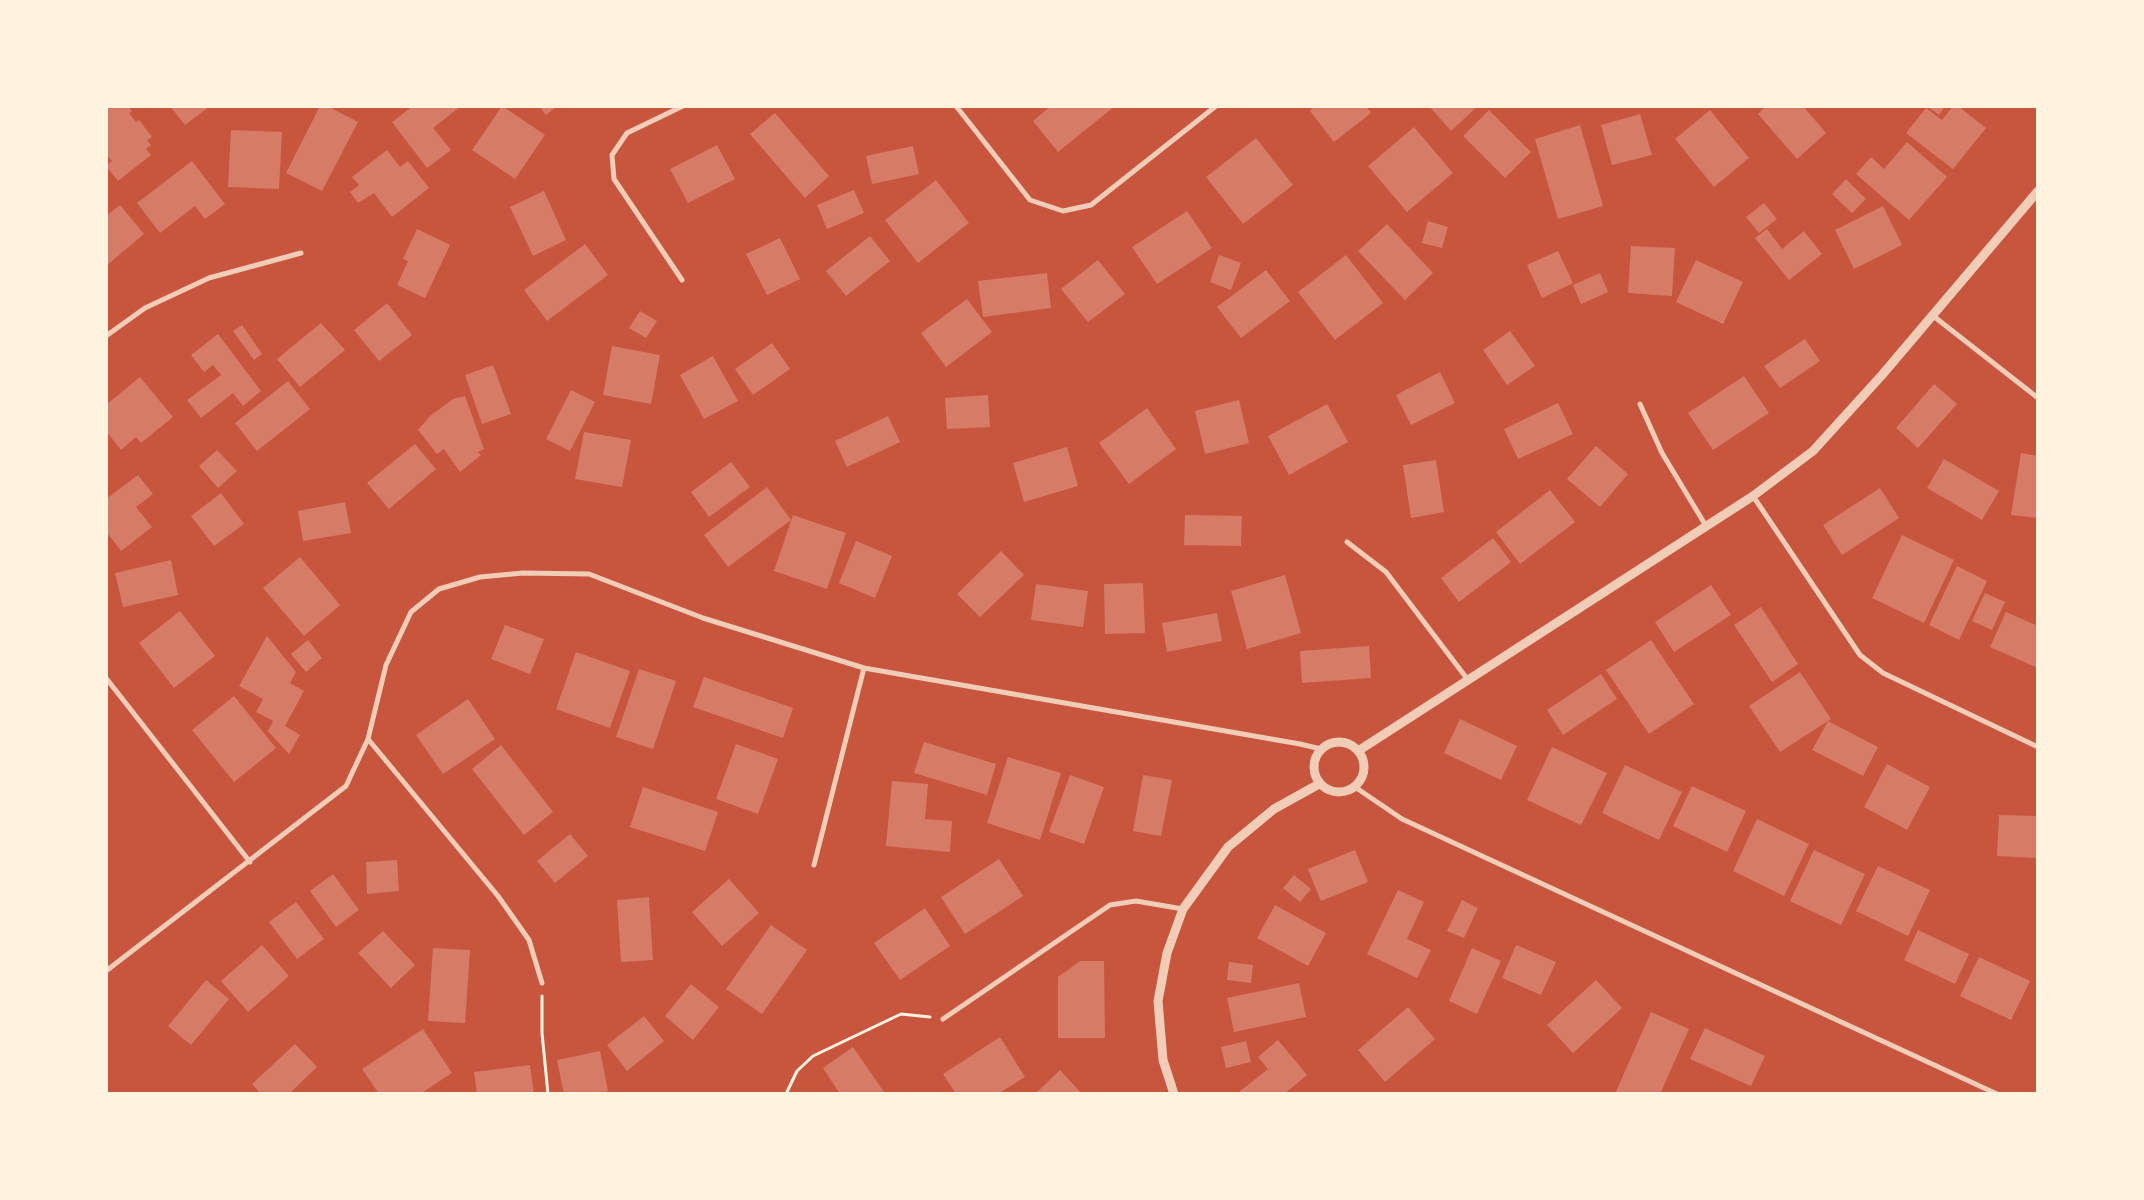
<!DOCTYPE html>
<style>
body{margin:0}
#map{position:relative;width:2144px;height:1200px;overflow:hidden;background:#c8553d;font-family:"Work Sans",sans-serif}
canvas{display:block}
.frame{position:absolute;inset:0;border:108px solid #fff3e0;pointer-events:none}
</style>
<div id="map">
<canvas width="2144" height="1200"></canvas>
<div class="frame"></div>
</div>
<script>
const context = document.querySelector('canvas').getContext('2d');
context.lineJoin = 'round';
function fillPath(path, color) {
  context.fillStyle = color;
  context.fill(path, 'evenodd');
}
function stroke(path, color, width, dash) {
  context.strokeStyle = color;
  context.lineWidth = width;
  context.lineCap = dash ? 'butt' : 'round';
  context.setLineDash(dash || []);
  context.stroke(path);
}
fillPath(new Path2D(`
 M 106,106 L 128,106 L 132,111 L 129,113 L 136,122 L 139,120 L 152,137 L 147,140 L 151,145 L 146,149 L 151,155 L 118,181 L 106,166 L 112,161 L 106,154 Z
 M 170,106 L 210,106 L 185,125 Z
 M 320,106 L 327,106 L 358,122 L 322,191 L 286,173 Z
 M 413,106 L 461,106 L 433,128 L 451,150 L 427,168 L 392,122 Z
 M 502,106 L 545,135 L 515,179 L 472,150 Z
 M 539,106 L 557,106 L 546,115 Z
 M 1051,106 L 1115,106 L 1058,152 L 1033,121 Z
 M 1315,106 L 1366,106 L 1371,113 L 1334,142 L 1310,111 Z
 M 1429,106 L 1478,106 L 1451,131 Z
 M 1766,106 L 1803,106 L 1826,133 L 1797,159 L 1758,114 Z
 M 1927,106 L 1945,106 L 1939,115 Z
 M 1953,106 L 1958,106 L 1986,128 L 1953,169 L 1906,133 L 1926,108 L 1942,120 Z
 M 1489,110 L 1531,152 L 1505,178 L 1463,136 Z
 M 1710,110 L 1749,158 L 1714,187 L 1675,139 Z
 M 775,113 L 829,176 L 805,198 L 750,134 Z
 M 1640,114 L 1652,155 L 1612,165 L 1601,125 Z
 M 1580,125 L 1603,206 L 1558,219 L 1535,139 Z
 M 1414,127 L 1453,173 L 1407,212 L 1368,166 Z
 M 231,130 L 282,132 L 279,189 L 228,187 Z
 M 1256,138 L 1293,185 L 1243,224 L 1206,177 Z
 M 1907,142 L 1947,177 L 1909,220 L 1856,174 L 1871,157 L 1884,169 Z
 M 717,145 L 735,179 L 688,203 L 670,169 Z
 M 913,146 L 919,174 L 872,184 L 866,156 Z
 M 387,150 L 400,167 L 408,161 L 429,188 L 392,217 L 374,193 L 358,203 L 350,192 L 359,185 L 352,177 Z
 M 192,161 L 225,204 L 205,219 L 195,206 L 160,233 L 137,203 Z
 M 1846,179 L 1866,199 L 1852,213 L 1832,194 Z
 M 936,180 L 969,223 L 918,263 L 885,220 Z
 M 854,190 L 864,213 L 827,229 L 817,205 Z
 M 544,191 L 566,240 L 533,256 L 510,207 Z
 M 1764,203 L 1777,219 L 1759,233 L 1746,217 Z
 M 120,205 L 144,234 L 106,266 L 106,216 Z
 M 1883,206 L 1902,245 L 1854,269 L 1835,230 Z
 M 1187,211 L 1212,248 L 1157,284 L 1132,247 Z
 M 1428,221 L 1448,227 L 1442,248 L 1422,243 Z
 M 1387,224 L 1433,273 L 1405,300 L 1358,251 Z
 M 417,229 L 450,245 L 425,298 L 397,285 L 408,261 L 403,259 Z
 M 1767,229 L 1782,249 L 1804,231 L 1822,254 L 1789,280 L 1755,238 Z
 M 870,236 L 890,261 L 846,296 L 826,271 Z
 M 780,238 L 800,279 L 767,295 L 746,254 Z
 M 585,244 L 608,275 L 547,321 L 524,290 Z
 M 1631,246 L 1675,248 L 1672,296 L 1628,293 Z
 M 1558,251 L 1573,283 L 1542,298 L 1527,265 Z
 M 1219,255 L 1241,263 L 1231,290 L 1210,282 Z
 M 1346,255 L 1383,303 L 1335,340 L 1298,292 Z
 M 1098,260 L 1125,294 L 1088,322 L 1061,289 Z
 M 1696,260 L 1743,282 L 1723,324 L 1676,302 Z
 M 1266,270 L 1290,301 L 1241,338 L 1217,307 Z
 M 1047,273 L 1051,308 L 983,317 L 978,281 Z
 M 1600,273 L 1608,292 L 1581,304 L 1573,285 Z
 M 967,299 L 992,332 L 946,367 L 921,333 Z
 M 387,303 L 412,335 L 379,361 L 354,330 Z
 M 640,311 L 657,321 L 646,338 L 629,328 Z
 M 321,323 L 345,350 L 300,387 L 277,359 Z
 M 242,325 L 262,354 L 254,360 L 233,331 Z
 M 1510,331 L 1535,366 L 1507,385 L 1483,350 Z
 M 218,334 L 261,391 L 243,406 L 233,393 L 201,418 L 187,400 L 221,375 L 213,365 L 204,372 L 191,355 Z
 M 1805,339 L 1820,361 L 1780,388 L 1764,366 Z
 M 772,343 L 790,369 L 753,395 L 735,369 Z
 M 612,346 L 660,355 L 651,404 L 603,395 Z
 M 713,356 L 738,401 L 704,419 L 680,375 Z
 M 493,365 L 511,414 L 482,424 L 465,375 Z
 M 1440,372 L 1455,403 L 1411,425 L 1396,395 Z
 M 1744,376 L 1769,413 L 1713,450 L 1688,413 Z
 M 140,377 L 173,417 L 141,443 L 136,437 L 121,450 L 106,431 L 106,405 Z
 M 288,381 L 310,409 L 257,451 L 235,423 Z
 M 1934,384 L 1957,404 L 1918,448 L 1896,428 Z
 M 571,390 L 595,402 L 570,451 L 546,439 Z
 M 988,395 L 990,427 L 947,429 L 945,398 Z
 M 465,396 L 484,449 L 478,452 L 481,455 L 460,472 L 444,449 L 437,454 L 418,430 L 430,416 L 453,399 Z
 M 1239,400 L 1249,443 L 1205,454 L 1195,411 Z
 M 1558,403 L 1573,434 L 1518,459 L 1504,429 Z
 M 1327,404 L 1348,442 L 1289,475 L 1268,436 Z
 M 1147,408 L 1176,449 L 1129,484 L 1099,443 Z
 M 888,416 L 900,442 L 847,467 L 835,441 Z
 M 584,432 L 631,440 L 622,487 L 575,479 Z
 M 415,444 L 436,469 L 389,509 L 367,483 Z
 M 1596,446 L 1628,474 L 1600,507 L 1567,479 Z
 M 1067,447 L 1078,486 L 1024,502 L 1013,463 Z
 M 217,450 L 237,471 L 218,488 L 199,466 Z
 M 2021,453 L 2038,456 L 2038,518 L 2011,515 Z
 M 1944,459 L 1999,491 L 1982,520 L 1927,488 Z
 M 1436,460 L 1444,512 L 1411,518 L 1403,465 Z
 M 731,462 L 750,487 L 709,517 L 691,492 Z
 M 138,475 L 153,494 L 136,507 L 152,527 L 121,551 L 106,531 L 106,499 Z
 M 767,487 L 791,520 L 728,567 L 704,535 Z
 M 1880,488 L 1899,518 L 1842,555 L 1823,525 Z
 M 1550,490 L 1575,522 L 1520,564 L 1496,532 Z
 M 221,493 L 244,524 L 214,546 L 191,516 Z
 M 345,502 L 351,533 L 303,541 L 298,511 Z
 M 793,515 L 846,533 L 827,589 L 774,571 Z
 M 1185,515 L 1242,516 L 1241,546 L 1184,545 Z
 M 1902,535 L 1954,560 L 1924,623 L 1872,598 Z
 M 1493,538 L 1511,562 L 1459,602 L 1441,578 Z
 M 856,541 L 892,556 L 875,598 L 839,583 Z
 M 1001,551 L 1024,575 L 980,617 L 957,594 Z
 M 300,557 L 340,605 L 304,636 L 263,588 Z
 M 171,560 L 178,595 L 123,607 L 115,573 Z
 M 1957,566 L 1987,581 L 1959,640 L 1929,625 Z
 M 1285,575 L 1301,633 L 1247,649 L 1231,591 Z
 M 1143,583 L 1145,633 L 1105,634 L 1104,584 Z
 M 1036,584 L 1088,591 L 1083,627 L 1031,620 Z
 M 1711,585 L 1731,615 L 1674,652 L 1655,622 Z
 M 1985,593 L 2005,602 L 1992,630 L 1972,621 Z
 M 1761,607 L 1798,664 L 1772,682 L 1734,625 Z
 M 180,611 L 215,656 L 174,688 L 139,643 Z
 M 2006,612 L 2038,626 L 2038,668 L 1990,647 Z
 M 1217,613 L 1222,641 L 1167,652 L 1162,623 Z
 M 505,625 L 544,639 L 530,674 L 491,659 Z
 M 267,636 L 296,672 L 290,683 L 304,691 L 285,726 L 300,735 L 289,754 L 268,731 L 273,721 L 256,712 L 263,699 L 239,686 Z
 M 308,640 L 322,658 L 306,672 L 291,654 Z
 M 1651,640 L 1694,704 L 1649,734 L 1606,670 Z
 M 1369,646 L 1371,678 L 1302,683 L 1300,651 Z
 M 576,652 L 630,671 L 610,728 L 556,709 Z
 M 639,669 L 676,681 L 653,749 L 616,737 Z
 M 1800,672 L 1831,719 L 1780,752 L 1749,706 Z
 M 1601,674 L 1617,699 L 1563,735 L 1547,710 Z
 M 704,677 L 793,708 L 783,738 L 693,707 Z
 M 234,696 L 276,748 L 234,782 L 192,730 Z
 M 468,699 L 495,739 L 443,774 L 416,735 Z
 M 1460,719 L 1517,746 L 1501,780 L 1444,753 Z
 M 1828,721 L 1878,747 L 1863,776 L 1812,750 Z
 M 924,742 L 996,764 L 987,795 L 914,773 Z
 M 736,744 L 778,759 L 758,814 L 716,799 Z
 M 501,745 L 553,812 L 524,835 L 472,769 Z
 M 1552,747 L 1607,773 L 1581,825 L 1527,800 Z
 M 1008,757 L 1061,773 L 1040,840 L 987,823 Z
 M 1887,764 L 1930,787 L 1907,830 L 1864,807 Z
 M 1625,765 L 1682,792 L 1659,840 L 1602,813 Z
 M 1070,775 L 1104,787 L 1084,844 L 1049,832 Z
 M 1143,775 L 1172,780 L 1161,836 L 1133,831 Z
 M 892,781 L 928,784 L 925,819 L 952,821 L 950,852 L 886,846 Z
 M 1692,786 L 1746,811 L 1727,852 L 1673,826 Z
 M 643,787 L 718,812 L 705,851 L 630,827 Z
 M 1999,815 L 2038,816 L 2038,858 L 1997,856 Z
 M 1757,819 L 1809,844 L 1784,896 L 1733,871 Z
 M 570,834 L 588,856 L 555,883 L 537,861 Z
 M 1355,850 L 1368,882 L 1321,901 L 1308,869 Z
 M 1814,850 L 1865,874 L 1841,925 L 1790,901 Z
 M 999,859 L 1023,896 L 965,934 L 941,897 Z
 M 397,860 L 399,891 L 367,894 L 366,862 Z
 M 1878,866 L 1930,890 L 1908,936 L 1856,911 Z
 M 333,874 L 359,910 L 336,927 L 310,891 Z
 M 1294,875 L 1311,889 L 1300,902 L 1283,888 Z
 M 729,879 L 759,913 L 722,946 L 692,912 Z
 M 1398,890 L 1424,902 L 1407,939 L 1431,950 L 1417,978 L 1367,954 Z
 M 649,897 L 653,960 L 621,962 L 617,900 Z
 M 1462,900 L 1478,908 L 1464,938 L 1447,931 Z
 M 296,902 L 324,939 L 297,959 L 269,922 Z
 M 1275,905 L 1326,933 L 1308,966 L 1257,938 Z
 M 925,908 L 950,946 L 900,980 L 874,943 Z
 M 771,925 L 807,950 L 762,1014 L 726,989 Z
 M 1918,930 L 1969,954 L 1955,984 L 1904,960 Z
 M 383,931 L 415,965 L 391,988 L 358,953 Z
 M 262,945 L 289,976 L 248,1012 L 221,981 Z
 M 1516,945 L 1556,962 L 1541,995 L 1502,978 Z
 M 433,948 L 470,950 L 465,1023 L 428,1021 Z
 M 1472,948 L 1501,961 L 1477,1014 L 1449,1001 Z
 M 1979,957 L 2030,981 L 2011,1020 L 1960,996 Z
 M 1080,961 L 1104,961 L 1105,1038 L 1058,1038 L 1058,977 Z
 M 1229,962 L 1253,965 L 1251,983 L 1227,980 Z
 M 206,980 L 229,999 L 191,1045 L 168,1026 Z
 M 1596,980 L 1622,1008 L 1573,1053 L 1547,1025 Z
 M 1299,983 L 1306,1017 L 1234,1032 L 1227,998 Z
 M 691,984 L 719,1007 L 693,1040 L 665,1016 Z
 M 1408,1007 L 1435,1039 L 1385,1082 L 1358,1050 Z
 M 1651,1012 L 1689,1029 L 1660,1094 L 1615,1094 Z
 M 644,1016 L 664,1041 L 627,1071 L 607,1045 Z
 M 1705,1028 L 1765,1056 L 1751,1086 L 1690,1059 Z
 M 423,1029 L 452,1073 L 420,1094 L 379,1094 L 362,1069 Z
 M 1000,1037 L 1025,1077 L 998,1094 L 956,1094 L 943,1074 Z
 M 1278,1040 L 1307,1075 L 1284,1094 L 1240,1094 L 1239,1092 L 1268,1069 L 1258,1057 Z
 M 1246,1041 L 1251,1062 L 1226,1068 L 1221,1047 Z
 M 295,1044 L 317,1067 L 289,1094 L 261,1094 L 252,1084 Z
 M 853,1047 L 884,1092 L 881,1094 L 840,1094 L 823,1068 Z
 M 600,1051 L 608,1091 L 597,1094 L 564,1094 L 557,1060 Z
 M 530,1065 L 534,1094 L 477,1094 L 474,1072 Z
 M 1060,1070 L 1082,1094 L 1035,1094 Z`), '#d67c66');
stroke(new Path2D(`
 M 542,996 L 542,1033 L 548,1094
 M 786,1094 L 797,1071 L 813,1056 L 901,1014 L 930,1017`), '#fff3e0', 3);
stroke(new Path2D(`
 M 956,106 L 1030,200 L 1063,211 L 1091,205 L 1216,106
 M 682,280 L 614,179 L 612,155 L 627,133 L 683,106
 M 1932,315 L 2038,398
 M 106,336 L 145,308 L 209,278 L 301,253
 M 1640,404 L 1662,453 L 1706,526
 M 1753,496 L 1860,655 L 1883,673 L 2038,747
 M 1347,542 L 1386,572 L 1468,680
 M 106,678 L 250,862
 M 368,739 L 498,896 L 529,940 L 542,983
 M 1355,787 L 1402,819 L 1997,1094
 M 814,865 L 864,668
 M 106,971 L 346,786 L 368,739 L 386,665 L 411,612 L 439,589 L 480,577 L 523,573 L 589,574 L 703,618 L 864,668 L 1300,744 L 1321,749
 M 943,1019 L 1110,905 L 1136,901 L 1183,909`), '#f1ccb7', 5);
stroke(new Path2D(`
 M1314 767a25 25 0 1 1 50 0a25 25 0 1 1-50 0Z
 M 1358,751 L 1753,496 L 1813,451 L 1882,375 L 2038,191
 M 1174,1094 L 1163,1060 L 1158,1001 L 1167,953 L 1183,909 L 1228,847 L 1274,809 L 1319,784`), '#f1ccb7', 9);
</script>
